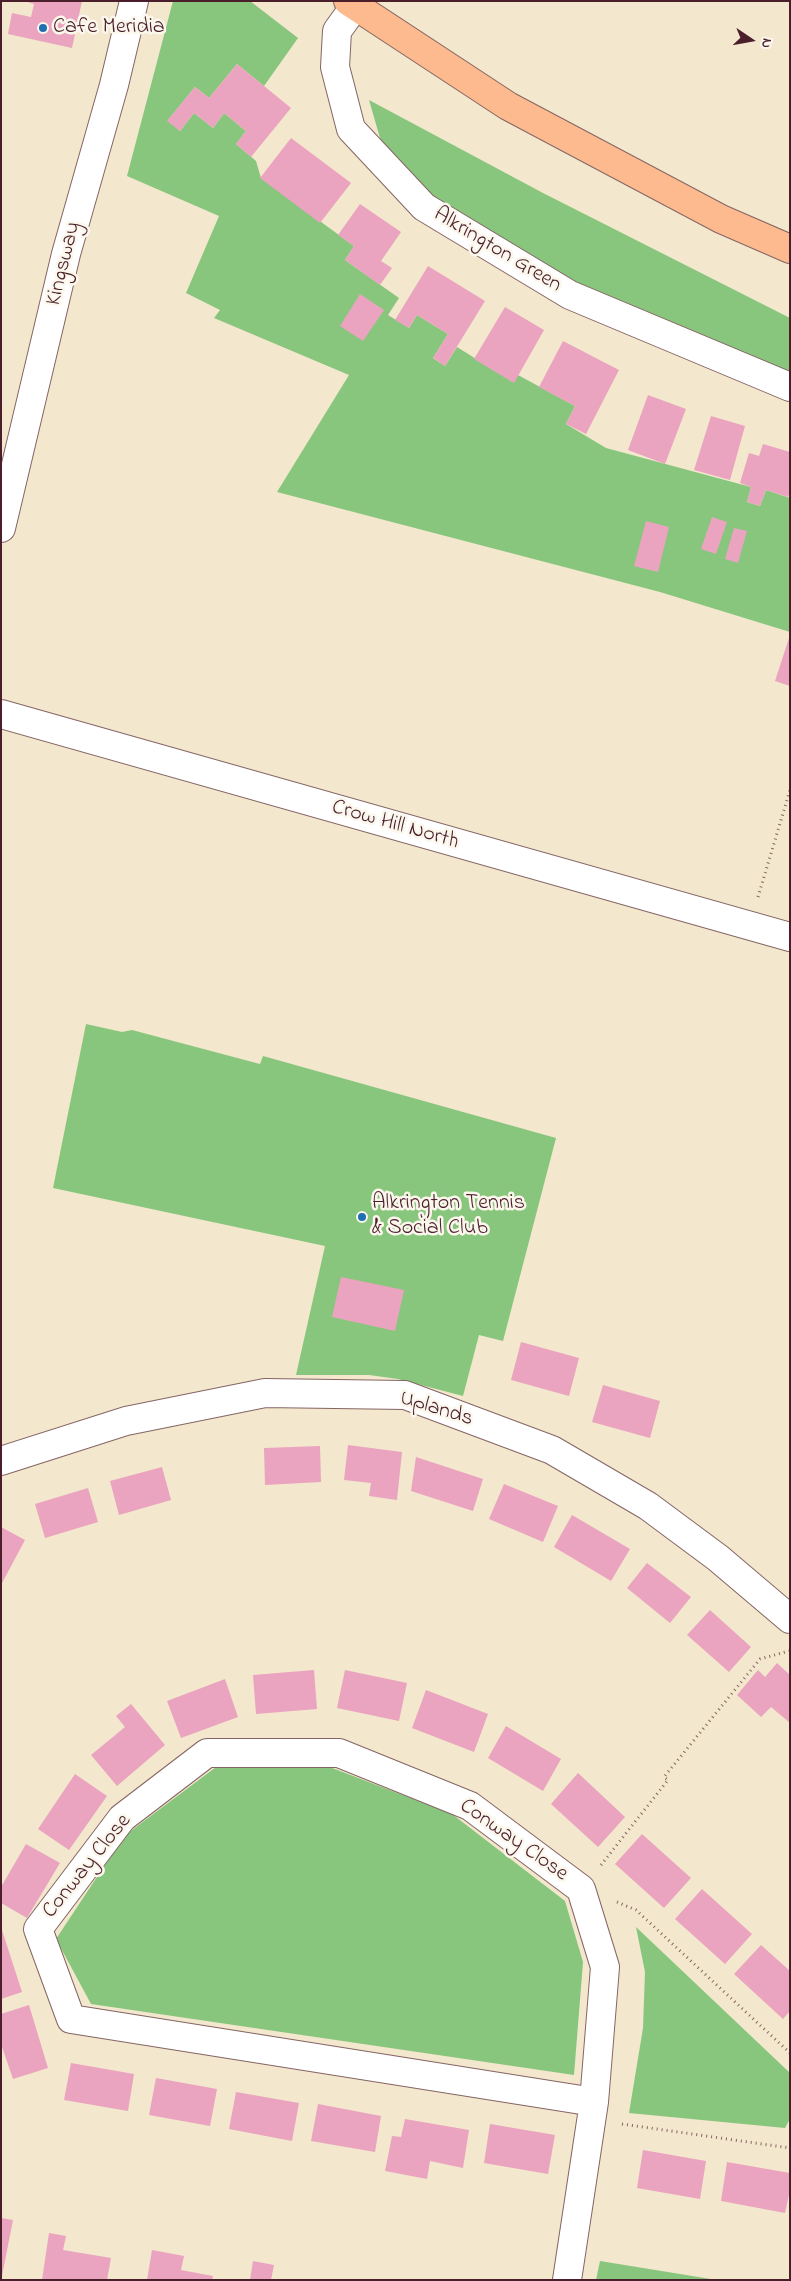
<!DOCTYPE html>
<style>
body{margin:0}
#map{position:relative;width:791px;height:2281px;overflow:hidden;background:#f3e7cd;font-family:"Indie Flower",sans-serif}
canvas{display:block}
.frame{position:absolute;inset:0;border:2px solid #4a1f2b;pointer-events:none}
.north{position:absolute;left:726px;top:15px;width:50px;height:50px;-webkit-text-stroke:4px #fbf7ec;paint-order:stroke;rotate:102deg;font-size:14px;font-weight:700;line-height:20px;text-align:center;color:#4a1f2b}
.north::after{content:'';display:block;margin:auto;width:18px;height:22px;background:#4a1f2b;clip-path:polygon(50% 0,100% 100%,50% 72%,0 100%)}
</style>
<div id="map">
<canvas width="791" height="2281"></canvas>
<div class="frame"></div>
<div class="north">N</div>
</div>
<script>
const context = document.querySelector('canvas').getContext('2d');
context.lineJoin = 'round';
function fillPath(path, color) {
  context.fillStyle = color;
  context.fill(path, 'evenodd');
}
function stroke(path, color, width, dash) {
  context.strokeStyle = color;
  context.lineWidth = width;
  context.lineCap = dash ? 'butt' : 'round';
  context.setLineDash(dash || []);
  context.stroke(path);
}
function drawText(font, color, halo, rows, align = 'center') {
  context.font = font + ' "Indie Flower",sans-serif';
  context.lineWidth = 5;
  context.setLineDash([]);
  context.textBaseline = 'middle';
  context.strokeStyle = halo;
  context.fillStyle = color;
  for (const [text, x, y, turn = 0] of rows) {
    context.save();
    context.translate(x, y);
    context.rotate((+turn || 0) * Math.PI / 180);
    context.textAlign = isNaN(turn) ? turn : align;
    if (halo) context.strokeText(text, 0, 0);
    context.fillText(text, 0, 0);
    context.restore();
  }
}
fillPath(new Path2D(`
 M 173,1 L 250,1 L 298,38 L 264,86 L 237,64 L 209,98 L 195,87 L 168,120 L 180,131 L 194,113 L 213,128 L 224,113 L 246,131 L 236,144 L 256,161 L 261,178 L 354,246 L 345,260 L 399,298 L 388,315 L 409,328 L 417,315 L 448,334 L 433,358 L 445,366 L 457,347 L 513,382 L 518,375 L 575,406 L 566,424 L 606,448 L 751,487 L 747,502 L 760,506 L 766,490 L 790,498 L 790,632 L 660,592 L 277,492 L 349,375 L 214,318 L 220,310 L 186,293 L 219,216 L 127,176 Z
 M 369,100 L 543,193 L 790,318 L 790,382 L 533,271 L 389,169 Z
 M 86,1024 L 122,1032 L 132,1030 L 260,1064 L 263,1056 L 556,1138 L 503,1341 L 479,1335 L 463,1396 L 398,1379 L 369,1375 L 296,1375 L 325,1246 L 53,1188 Z
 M 314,1761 L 452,1814 L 565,1901 L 583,1962 L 574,2075 L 91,2004 L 56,1939 L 124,1836 L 216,1767 Z
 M 636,1927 L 790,2073 L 790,2119 L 785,2128 L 629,2113 L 643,2028 L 645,1972 Z
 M 600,2261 L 717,2280 L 596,2280 Z`), '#88c67d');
fillPath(new Path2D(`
 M 24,1 L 82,1 L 72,48 L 8,34 L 12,13 L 31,17 L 34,4 Z
 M 237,64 L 291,108 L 251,157 L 236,144 L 246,131 L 224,113 L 213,128 L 194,113 L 180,131 L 167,121 L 195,87 L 209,98 Z
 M 291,138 L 351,183 L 320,223 L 260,178 Z
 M 360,204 L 401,232 L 381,261 L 392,268 L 380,285 L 345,260 L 354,246 L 338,235 Z
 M 428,266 L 485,301 L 445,366 L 433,358 L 448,334 L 417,315 L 409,328 L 395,320 Z
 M 360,294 L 384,310 L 363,341 L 340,326 Z
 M 505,307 L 544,330 L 514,383 L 474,359 Z
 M 563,341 L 619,370 L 586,434 L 566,424 L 575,406 L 539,387 Z
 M 648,395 L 686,409 L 665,464 L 628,450 Z
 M 711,416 L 745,426 L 730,480 L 694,470 Z
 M 763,444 L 790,452 L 790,492 L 788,497 L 766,490 L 760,506 L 747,502 L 751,487 L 740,483 L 749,453 L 759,456 Z
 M 712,517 L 727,522 L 716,554 L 701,549 Z
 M 646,521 L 669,527 L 658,572 L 634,566 Z
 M 734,528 L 747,531 L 738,563 L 725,559 Z
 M 789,638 L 790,638 L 790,686 L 775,681 Z
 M 341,1277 L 404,1290 L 395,1331 L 332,1317 Z
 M 521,1342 L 579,1358 L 569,1396 L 511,1380 Z
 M 603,1385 L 660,1401 L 650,1438 L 592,1422 Z
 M 348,1445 L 402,1452 L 397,1500 L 369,1496 L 371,1483 L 344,1480 Z
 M 320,1446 L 321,1482 L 265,1485 L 264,1448 Z
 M 416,1457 L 483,1479 L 473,1511 L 411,1491 Z
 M 162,1467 L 171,1500 L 119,1515 L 110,1481 Z
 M 504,1484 L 558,1506 L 543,1542 L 489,1519 Z
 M 88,1488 L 98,1522 L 45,1538 L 35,1504 Z
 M 572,1515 L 630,1549 L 611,1581 L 554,1547 Z
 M 1,1527 L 25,1540 L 1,1585 Z
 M 647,1563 L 691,1597 L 670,1623 L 627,1588 Z
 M 710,1610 L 751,1647 L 729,1672 L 687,1635 Z
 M 777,1663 L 790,1675 L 790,1723 L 771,1707 L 761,1717 L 737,1695 L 758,1670 L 765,1677 Z
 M 314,1670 L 317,1709 L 256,1714 L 253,1675 Z
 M 345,1670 L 407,1683 L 399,1721 L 337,1708 Z
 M 225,1679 L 238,1717 L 181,1738 L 167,1701 Z
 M 426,1690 L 488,1714 L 474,1752 L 412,1728 Z
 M 131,1704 L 165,1745 L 117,1786 L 91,1755 L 125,1727 L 116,1716 Z
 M 506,1726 L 561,1759 L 543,1791 L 488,1758 Z
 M 578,1773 L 625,1817 L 598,1847 L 551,1804 Z
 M 75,1774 L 107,1796 L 69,1850 L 38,1829 Z
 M 642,1834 L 691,1878 L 664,1908 L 615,1864 Z
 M 26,1844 L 60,1863 L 27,1918 L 1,1903 L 1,1887 Z
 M 702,1889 L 752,1934 L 725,1964 L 675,1919 Z
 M 1,1927 L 22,1992 L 1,1999 Z
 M 761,1945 L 790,1971 L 790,2011 L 783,2019 L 734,1974 Z
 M 29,2005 L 48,2068 L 13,2079 L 1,2044 L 1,2014 Z
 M 71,2063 L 134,2074 L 128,2111 L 64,2100 Z
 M 156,2078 L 217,2089 L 210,2126 L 149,2115 Z
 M 236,2092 L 299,2103 L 292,2141 L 229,2129 Z
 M 318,2104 L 381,2116 L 375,2152 L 311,2141 Z
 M 405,2119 L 469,2130 L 463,2168 L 430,2161 L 427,2179 L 385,2171 L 392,2136 L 401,2137 Z
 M 490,2124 L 555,2135 L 548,2174 L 484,2163 Z
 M 643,2150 L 706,2161 L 700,2199 L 637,2188 Z
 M 727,2162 L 790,2173 L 790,2190 L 785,2213 L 721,2201 Z
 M 1,2218 L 13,2220 L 2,2276 L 1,2276 Z
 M 49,2233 L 66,2236 L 63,2250 L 111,2258 L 107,2280 L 42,2280 Z
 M 152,2250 L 184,2256 L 181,2270 L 213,2276 L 212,2280 L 147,2280 Z
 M 253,2261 L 274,2265 L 271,2280 L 250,2280 Z`), '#eaa4bf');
const minor = new Path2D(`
 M 355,6 L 337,31 L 335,67 L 351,129 L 424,207 L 570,295 L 790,387
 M 1,714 L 790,937
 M 1,1461 L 126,1421 L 265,1393 L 405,1395 L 552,1450 L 648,1506 L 718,1558 L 790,1619
 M 567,2280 L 594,2102 L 605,1967 L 581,1889 L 470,1806 L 339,1753 L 207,1753 L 122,1818 L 38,1929 L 71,2019 L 594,2102`);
const tertiary = new Path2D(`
 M 1,528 L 66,254 L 114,85 L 134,1`);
const primary = new Path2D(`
 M 348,1 L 508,106 L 721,219 L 790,249`);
stroke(minor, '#856564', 30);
stroke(tertiary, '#856564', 30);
stroke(primary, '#856564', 30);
stroke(new Path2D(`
 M 758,897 L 790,790
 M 601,1865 L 668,1780 L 664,1777 L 760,1659 L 789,1651
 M 617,1902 L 636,1910 L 790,2053
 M 622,2124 L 790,2148`), '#856564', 3, [1, 4]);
stroke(minor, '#fff', 28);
stroke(tertiary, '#fff', 28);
stroke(primary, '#fcba8e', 28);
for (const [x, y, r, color] of [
 [43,28,5,"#1f6fb2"],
 [362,1217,5,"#1f6fb2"]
]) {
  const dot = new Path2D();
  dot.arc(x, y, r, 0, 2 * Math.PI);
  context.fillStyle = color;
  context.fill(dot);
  stroke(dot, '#fbf7ec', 2);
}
drawText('22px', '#4a1f2b', '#fbf7ec', [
 ["Cafe Meridia",53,28],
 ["Alkrington Tennis",372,1204],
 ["& Social Club",372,1229]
], 'left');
drawText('22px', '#4a1f2b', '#fbf7ec', [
 ["Alkrington Green",497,251,31],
 ["Kingsway",65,264,-76],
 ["Crow Hill North",395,826,16],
 ["Uplands",436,1410,17],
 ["Conway Close",513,1841,35],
 ["Conway Close",88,1867,-51]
]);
</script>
